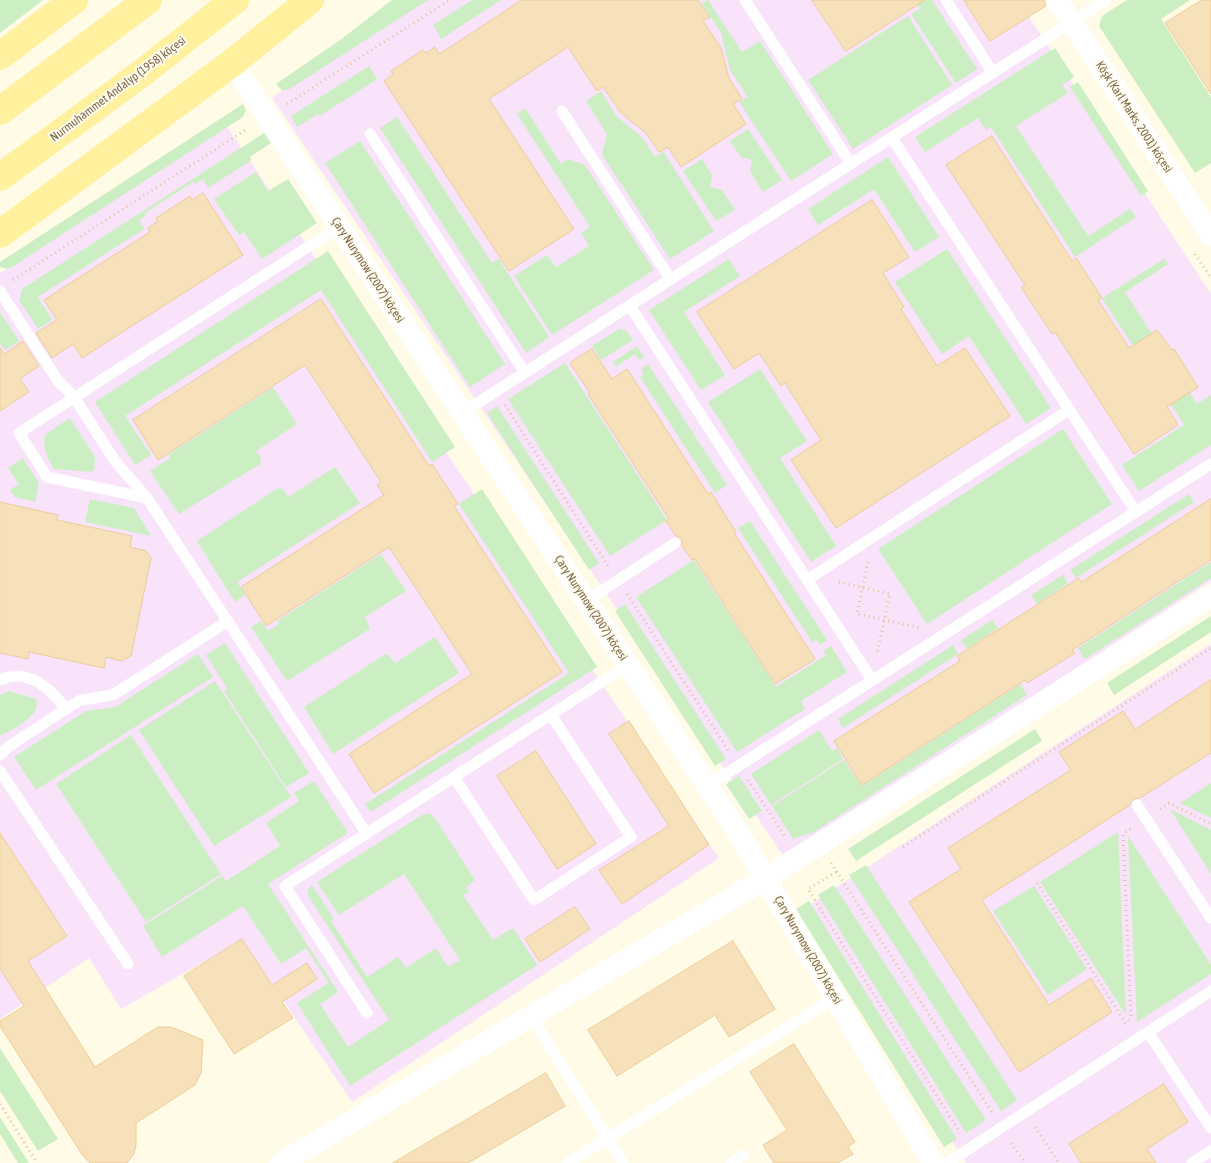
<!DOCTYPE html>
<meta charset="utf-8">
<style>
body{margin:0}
canvas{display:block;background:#fffbe7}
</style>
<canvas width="1211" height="1163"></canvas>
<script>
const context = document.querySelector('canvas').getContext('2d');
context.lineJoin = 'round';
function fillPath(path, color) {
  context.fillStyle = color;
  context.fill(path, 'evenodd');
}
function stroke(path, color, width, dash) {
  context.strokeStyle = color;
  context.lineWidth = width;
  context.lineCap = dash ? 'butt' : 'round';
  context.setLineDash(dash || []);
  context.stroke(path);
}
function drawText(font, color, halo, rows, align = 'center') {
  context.font = font + ' "Asap Condensed",sans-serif';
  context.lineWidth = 4;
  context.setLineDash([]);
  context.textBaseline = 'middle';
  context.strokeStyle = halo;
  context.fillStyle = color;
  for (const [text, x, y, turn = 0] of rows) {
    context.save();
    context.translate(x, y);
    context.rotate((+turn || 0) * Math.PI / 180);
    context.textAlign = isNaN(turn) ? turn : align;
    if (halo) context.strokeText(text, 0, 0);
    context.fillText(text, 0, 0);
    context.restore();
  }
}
fillPath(new Path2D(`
 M 401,0 L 1018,0 L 1211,294 L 1211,581 L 784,857 L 272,98 Z
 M 226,125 L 719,858 L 352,1102 L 242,940 L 121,1009 L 89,958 L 0,1019 L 0,273 Z
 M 1211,644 L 1211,1163 L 966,1163 L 806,907 Z`), '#f8e3fb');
fillPath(new Path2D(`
 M 0,0 L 43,0 L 0,33 Z
 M 392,0 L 428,0 L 288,90 L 282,90 L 276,84 L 340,40 Z
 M 472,0 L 501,0 L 441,39 L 433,25 Z
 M 708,0 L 742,52 L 760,41 L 833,154 L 791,181 L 739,102 L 748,97 L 730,70 L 721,33 L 702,3 Z
 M 914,0 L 932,0 L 977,69 L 956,83 L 911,14 L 920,9 Z
 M 1127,0 L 1190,0 L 1161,19 L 1211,97 L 1211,163 L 1195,173 L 1099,26 L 1102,16 Z
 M 908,16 L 952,85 L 853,149 L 808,80 Z
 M 1055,48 L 1074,77 L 1062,85 L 1068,93 L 1016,126 L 1088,236 L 1130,209 L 1136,217 L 1075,257 L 991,127 L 986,130 L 978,118 L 925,152 L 915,137 Z
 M 369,66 L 377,79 L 320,116 L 318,114 L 297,127 L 291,116 Z
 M 1078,82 L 1148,191 L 1141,196 L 1070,87 Z
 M 601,91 L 617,117 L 641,136 L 655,157 L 663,151 L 714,231 L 670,259 L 602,155 L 607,134 L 586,101 Z
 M 243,104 L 246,110 L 243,117 L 12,267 L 7,269 L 0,267 L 0,262 Z
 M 525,108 L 561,164 L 568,159 L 585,165 L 654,270 L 552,335 L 514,276 L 547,255 L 556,267 L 589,246 L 581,233 L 590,227 L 517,114 Z
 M 397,117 L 492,263 L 499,259 L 549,337 L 526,353 L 380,128 Z
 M 748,129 L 782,180 L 763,192 L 750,171 L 752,160 L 741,157 L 730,141 Z
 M 264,133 L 271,143 L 250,157 L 252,160 L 208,188 L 203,179 L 195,184 L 193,182 L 145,213 L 146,215 L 139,221 L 144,229 L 38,297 L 52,320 L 38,329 L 19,300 L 22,289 Z
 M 360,141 L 505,364 L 470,387 L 325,163 Z
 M 888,157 L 939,237 L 915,252 L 874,189 L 818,225 L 808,209 Z
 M 702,159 L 712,175 L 710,187 L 722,190 L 735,210 L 716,221 L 683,171 Z
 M 256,172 L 268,191 L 288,179 L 317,223 L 262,259 L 244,232 L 239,235 L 214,199 Z
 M 947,249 L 1051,408 L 1026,424 L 969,336 L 942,354 L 895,282 Z
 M 328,251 L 455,447 L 432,462 L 321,290 L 125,416 L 151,455 L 135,465 L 95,402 Z
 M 729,259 L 740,276 L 684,312 L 725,375 L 701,390 L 649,310 Z
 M 1164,259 L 1168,264 L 1125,292 L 1197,404 L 1211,395 L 1211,445 L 1139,491 L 1122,465 L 1184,425 L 1102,298 Z
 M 0,312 L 19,341 L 5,350 L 0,344 Z
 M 619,329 L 627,331 L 633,340 L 601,360 L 592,346 Z
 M 637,346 L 644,357 L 639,360 L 635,354 L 616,367 L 613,362 Z
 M 565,363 L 667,520 L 610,556 L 508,399 Z
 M 648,364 L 727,485 L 715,493 L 640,377 L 644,374 L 641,369 Z
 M 760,369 L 807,441 L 780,458 L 836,546 L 811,562 L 708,402 Z
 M 273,387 L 297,424 L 256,451 L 261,458 L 260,464 L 179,514 L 150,471 L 170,458 L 168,455 Z
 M 497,406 L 599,563 L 589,570 L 487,413 Z
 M 70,418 L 95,457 L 94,470 L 90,472 L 54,469 C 48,459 41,446 46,434 Z
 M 1063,429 L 1112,504 L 927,624 L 878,549 Z
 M 23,458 L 39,483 L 35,502 L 15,497 L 10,490 L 19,484 L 8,468 Z
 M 335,467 L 360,503 L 237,582 L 245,595 L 235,602 L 197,541 L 278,488 L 283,489 L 288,497 Z
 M 482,489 L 597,667 L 371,812 L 365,804 L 569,673 L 459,504 Z
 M 1189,494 L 1194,502 L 1076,578 L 1070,570 Z
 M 90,499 L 134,508 L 151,536 L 85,522 Z
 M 750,521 L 827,640 L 820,645 L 816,640 L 812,642 L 738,528 Z
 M 381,554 L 406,591 L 365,617 L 370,628 L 368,630 L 287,681 L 251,627 L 261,621 L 268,631 L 279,624 L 277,621 Z
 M 694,560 L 776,687 L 826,655 L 823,651 L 831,646 L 847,672 L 801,701 L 805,709 L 737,752 L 636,597 Z
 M 1211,562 L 1211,578 L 1085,659 L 1078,648 Z
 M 1063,575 L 1068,583 L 1037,604 L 1031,595 Z
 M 625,604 L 726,759 L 715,766 L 615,611 Z
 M 1211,616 L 1211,632 L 1114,695 L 1107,683 Z
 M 992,620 L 998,628 L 967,649 L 961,640 Z
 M 435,637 L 459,673 L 333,754 L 304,707 L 384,655 L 387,654 L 395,663 Z
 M 225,643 L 309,773 L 286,787 L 224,691 L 227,688 L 206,655 Z
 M 953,645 L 958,654 L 843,728 L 838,719 Z
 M 198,654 L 213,677 L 36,790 L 14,757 L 86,711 L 115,707 Z
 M 215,681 L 291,797 L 214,846 L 139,730 Z
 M 1020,684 L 1027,695 L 814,832 L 793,839 L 772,806 L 844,760 L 862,786 Z
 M 9,691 L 36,699 C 42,716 13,729 0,736 L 0,695 Z
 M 1035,729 L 1042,741 L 856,861 L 848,849 Z
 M 819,730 L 832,751 L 837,748 L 843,759 L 771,805 L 751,774 Z
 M 131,735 L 221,874 L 146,922 L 56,784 Z
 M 739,776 L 762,811 L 749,819 L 726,784 Z
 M 314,781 L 348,833 L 268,884 L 338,992 L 320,1004 L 348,1047 L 389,1020 L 308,896 L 307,891 L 312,885 L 334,919 L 331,921 L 367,977 L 398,957 L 406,968 L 436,948 L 448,967 L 460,960 L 404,874 L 339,915 L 317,882 L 422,815 L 429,813 L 435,818 L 475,880 L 466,887 L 469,892 L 463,895 L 493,940 L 513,928 L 537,965 L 350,1086 L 297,1003 L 329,983 L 306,948 L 281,964 L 243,906 L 162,957 L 143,926 L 222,876 L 226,881 L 280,846 L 266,823 L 299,801 L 294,793 Z
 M 1211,783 L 1211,818 L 1180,803 Z
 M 1170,809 L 1211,830 L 1211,874 Z
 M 1118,832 L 1126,1015 L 1040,882 Z
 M 1128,836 L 1211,965 L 1211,974 L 1137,1022 Z
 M 866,865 L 1017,1100 L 1001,1111 L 849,875 Z
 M 834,885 L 986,1120 L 966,1133 L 818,895 Z
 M 1034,886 L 1087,969 L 1048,995 L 993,911 Z
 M 809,901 L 957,1139 L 944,1147 L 796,909 Z
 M 0,1048 L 58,1139 L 38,1151 L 0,1091 Z
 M 0,1117 L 29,1163 L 18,1163 L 0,1134 Z`), '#cbefc3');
const building = new Path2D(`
 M 522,0 L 698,0 L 710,17 L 703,21 L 721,48 L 729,78 L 742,99 L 733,104 L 746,124 L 681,167 L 668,147 L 659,152 L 646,133 L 621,113 L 603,87 L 597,91 L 568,47 L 489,99 L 574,229 L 509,271 L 384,81 L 393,74 L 391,71 L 423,50 L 426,53 L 435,47 L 439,54 Z
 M 812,0 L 925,0 L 846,51 Z
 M 964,0 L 1044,0 L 1046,6 L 990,41 Z
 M 1202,0 L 1211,0 L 1211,94 L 1165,23 Z
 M 992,136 L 1072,261 L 1076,258 L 1102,298 L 1098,300 L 1129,348 L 1157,330 L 1172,350 L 1174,349 L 1198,387 L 1167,407 L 1178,425 L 1134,454 L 1055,332 L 1052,334 L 1021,287 L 1025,285 L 946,165 Z
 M 203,193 L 243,255 L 82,358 L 73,344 L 52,358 L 36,333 L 57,320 L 44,300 L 150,232 L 148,228 L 158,221 L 156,218 L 190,196 L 192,200 Z
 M 872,200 L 909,257 L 883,273 L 904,307 L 901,309 L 937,366 L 965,348 L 1010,416 L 836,528 L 791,460 L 821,440 L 785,383 L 781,386 L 759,353 L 734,369 L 697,312 Z
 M 321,299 L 429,466 L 432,464 L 458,504 L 454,506 L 562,672 L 374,793 L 349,754 L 472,674 L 389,547 L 266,626 L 241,587 L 384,495 L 377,485 L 381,482 L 305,365 L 158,460 L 133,420 Z
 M 23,341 L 39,366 L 20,379 L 29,392 L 0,411 L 0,348 L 4,354 Z
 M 592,349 L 612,379 L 627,369 L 708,494 L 711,492 L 736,532 L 734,533 L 815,659 L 775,684 L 695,559 L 692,560 L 682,546 L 682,539 L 676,536 L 666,521 L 669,519 L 588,394 L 590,393 L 570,363 Z
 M 1211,499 L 1211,560 L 1072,650 L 1075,653 L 1027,683 L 1025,680 L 862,785 L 834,741 L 960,661 L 957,656 L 1060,590 L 1079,578 L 1081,582 Z
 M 0,502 L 58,515 L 57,520 L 132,536 L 130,547 L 146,551 L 151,558 L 131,656 L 122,661 L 106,657 L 104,668 L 29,652 L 28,659 L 0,653 Z
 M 1211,680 L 1211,753 L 1140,798 L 1133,799 L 1130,805 L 982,900 L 1049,1005 L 1091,978 L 1112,1012 L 1019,1072 L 909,902 L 961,869 L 948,848 L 1071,770 L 1059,752 L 1123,711 L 1135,729 Z
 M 629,721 L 709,845 L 622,904 L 599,870 L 669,826 L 609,734 Z
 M 536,751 L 596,844 L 557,869 L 497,776 Z
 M 0,833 L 67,936 L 28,961 L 95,1067 L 158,1027 L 171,1027 L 203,1040 L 201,1073 L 195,1085 L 136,1123 L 136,1145 L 134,1154 L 127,1163 L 90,1163 L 83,1156 L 0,1026 L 0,1021 L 24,1006 L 0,969 Z
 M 575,907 L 590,929 L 540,962 L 525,939 Z
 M 242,939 L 272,985 L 307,963 L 317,979 L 282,1002 L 293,1018 L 234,1054 L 184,976 Z
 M 733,941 L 775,1009 L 729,1037 L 715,1015 L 617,1076 L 588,1030 Z
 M 794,1044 L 855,1142 L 848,1147 L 853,1154 L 838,1163 L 774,1163 L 763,1145 L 787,1130 L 750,1072 Z
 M 546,1073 L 565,1106 L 468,1163 L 393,1163 Z
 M 1164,1084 L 1188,1122 L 1147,1149 L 1156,1163 L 1081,1163 L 1069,1144 Z`);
fillPath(building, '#f7e1bb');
stroke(building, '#eccc99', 1);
stroke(new Path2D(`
 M 287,104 L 450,0
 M 1195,254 L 1211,278
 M 13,280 L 247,129
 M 505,405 L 608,566
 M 868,562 L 857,614 L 921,628
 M 839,582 L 890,594 L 877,653
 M 627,594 L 728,750
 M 748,780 L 786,838
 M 1160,809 L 1169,803 L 1211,824
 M 903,847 L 1211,648
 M 831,863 L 992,1112
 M 836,872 L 808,889 L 960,1133
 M 1037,883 L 1126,1024
 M 1129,1020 L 1131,1018 L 1123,834 L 1132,828
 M 0,1104 L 37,1163
 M 1035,1127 L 1059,1163
 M 1011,1143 L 1025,1163`), '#ddc59d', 3, [1, 4]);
stroke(new Path2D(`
 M 745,0 L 851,164
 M 946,0 L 993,73
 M 562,111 L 671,280
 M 370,134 L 525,373
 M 892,138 L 1136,512
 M 0,291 L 58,381 L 74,397 L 115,461 L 147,498 L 367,834
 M 630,306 L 872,680
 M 462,413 L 1106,0
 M 147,498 L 47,477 L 19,433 L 339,227
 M 807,580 L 1069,410
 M 586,601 L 675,543
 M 0,680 C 27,667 51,689 66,709
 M 0,755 L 8,747 L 72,705 L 81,700 L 113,695 L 228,621
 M 0,771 L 128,964
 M 454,777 L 534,900 L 631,837 L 551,715
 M 707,786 L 1211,464
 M 1137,805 L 1211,918
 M 367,1013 L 285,886 L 628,665
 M 531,1016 L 623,1163
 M 1148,1032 L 1211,1128
 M 568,1163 L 835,998
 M 731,1163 L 743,1155
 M 947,1163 L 1211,991
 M 1192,1163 L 1211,1151`), '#fff', 11);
stroke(new Path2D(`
 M 1057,0 L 1211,235
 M 232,63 L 736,829 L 933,1163
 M 281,1163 L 766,878 L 1211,596`), '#fff', 22);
stroke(new Path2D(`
 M 0,56 L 74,0
 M 0,111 L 148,0
 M 0,177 L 138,76 L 235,0
 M 0,234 L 232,63 L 310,0`), '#fff19d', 28);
drawText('12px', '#7c6647', '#fffcef', [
 ["Nurmuhammet Andalyp (1958) köçesi",118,89,-37],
 ["Köşk (Karl Marks, 2001) köçesi",1134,117,57],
 ["Çary Nurymow (2007) köçesi",368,270,57],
 ["Çary Nurymow (2007) köçesi",591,608,57],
 ["Çary Nurymow (2007) köçesi",808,950,60]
]);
</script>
